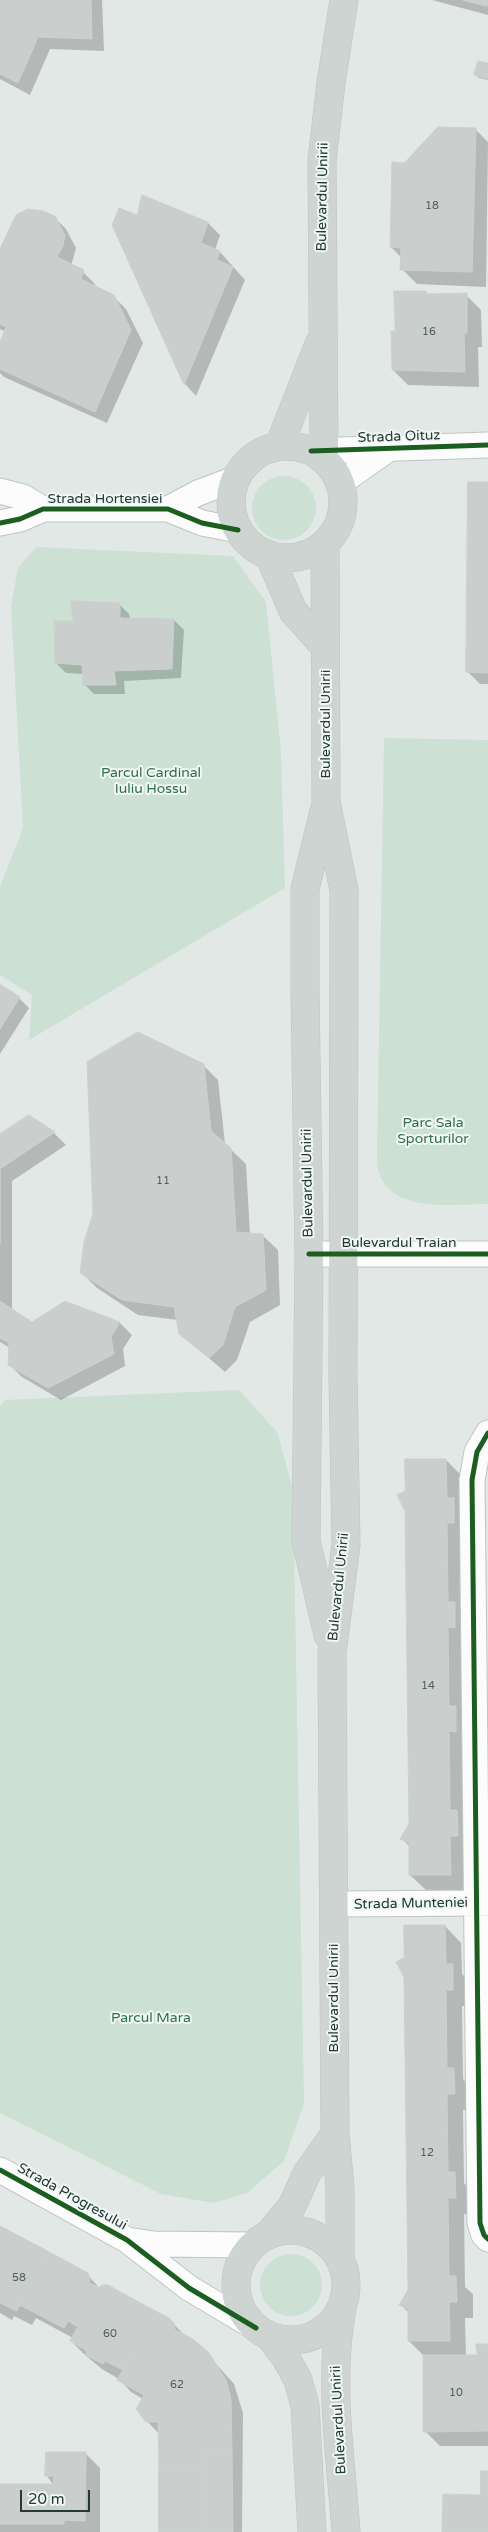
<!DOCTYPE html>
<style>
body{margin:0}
#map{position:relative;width:488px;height:2532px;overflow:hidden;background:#e2e8e6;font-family:"Varela Round",sans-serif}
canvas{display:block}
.scale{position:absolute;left:20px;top:2490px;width:70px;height:22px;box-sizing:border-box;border:2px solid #223a35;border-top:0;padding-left:6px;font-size:15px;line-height:18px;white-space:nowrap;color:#223a35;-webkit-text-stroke:4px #f1f7f4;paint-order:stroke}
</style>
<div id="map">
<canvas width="488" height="2532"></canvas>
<div class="scale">20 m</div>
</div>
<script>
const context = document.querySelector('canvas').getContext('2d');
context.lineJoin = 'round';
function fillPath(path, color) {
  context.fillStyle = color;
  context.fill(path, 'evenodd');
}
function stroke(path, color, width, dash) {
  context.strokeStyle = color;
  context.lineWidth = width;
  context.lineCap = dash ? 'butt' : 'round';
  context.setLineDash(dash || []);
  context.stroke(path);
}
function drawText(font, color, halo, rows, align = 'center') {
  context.font = font + ' "Varela Round",sans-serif';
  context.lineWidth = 4;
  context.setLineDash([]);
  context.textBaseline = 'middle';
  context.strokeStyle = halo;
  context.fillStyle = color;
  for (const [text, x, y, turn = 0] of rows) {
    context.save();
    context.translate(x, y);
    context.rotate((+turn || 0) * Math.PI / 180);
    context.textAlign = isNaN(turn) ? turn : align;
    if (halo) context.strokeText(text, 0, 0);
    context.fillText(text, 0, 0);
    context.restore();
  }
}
fillPath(new Path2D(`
 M252 508a32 32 0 1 1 64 0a32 32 0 1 1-64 0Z
 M 36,547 L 233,556 L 266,602 L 281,752 L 285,888 L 29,1040 L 32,995 L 0,975 L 0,887 L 23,828 L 11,606 L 18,568 Z
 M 384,738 L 488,740 L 488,1204 C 455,1204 393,1214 379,1173 C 377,1167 377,1159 377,1153 Z
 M 239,1390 L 277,1432 L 293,1489 L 304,2103 L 284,2161 L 247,2193 L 214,2203 L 161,2194 L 0,2113 L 0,1406 L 5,1400 Z
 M260 2285a31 31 0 1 1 62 0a31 31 0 1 1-62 0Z`), '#cce1d4');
fillPath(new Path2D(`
 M 0,0 L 102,0 L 104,51 L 50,49 L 30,95 L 0,79 Z
 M 432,0 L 488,0 L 488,15 Z
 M 488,65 L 488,80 L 479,78 L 476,75 Z
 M 476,130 L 488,142 L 486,287 L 417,284 L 402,269 L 402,258 L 391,247 L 404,164 Z
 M 54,217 L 66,229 L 76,248 L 71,266 L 83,272 L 95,284 L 94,287 L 113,296 L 126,309 L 143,343 L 107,423 L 4,377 L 0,373 L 0,345 L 6,332 L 0,329 L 0,255 Z
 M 208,223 L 220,235 L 215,250 L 220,252 L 245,280 L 196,396 L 185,384 L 113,225 Z
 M 426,292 L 429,295 L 466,295 L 481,310 L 482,347 L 478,347 L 479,387 L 408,385 L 393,370 L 396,332 Z
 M 488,484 L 488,684 L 480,684 L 468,672 Z
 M 119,604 L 129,614 L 130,619 L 174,620 L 184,630 L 181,678 L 124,681 L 125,694 L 94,694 L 84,684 L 84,674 L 66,673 L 56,663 L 74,622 Z
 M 0,986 L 19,998 L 29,1008 L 0,1054 Z
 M 203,1065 L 218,1080 L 225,1144 L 246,1164 L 250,1234 L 262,1235 L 278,1250 L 280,1305 L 250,1322 L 237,1360 L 225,1372 L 180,1333 L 178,1320 L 138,1315 L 97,1288 L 82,1273 Z
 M 29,1116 L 54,1133 L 66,1145 L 12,1181 L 12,1310 L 32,1324 L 65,1303 L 120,1323 L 132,1335 L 123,1349 L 125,1366 L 61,1400 L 22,1377 L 9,1364 L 10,1348 L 0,1342 L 0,1136 Z
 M 446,1460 L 462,1476 L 467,1891 L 427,1891 L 410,1875 L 410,1847 L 402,1839 L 410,1824 L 406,1492 Z
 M 445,1926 L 461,1943 L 462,1974 L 469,1982 L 470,2006 L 462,2006 L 463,2079 L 470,2086 L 471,2110 L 463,2110 L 464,2183 L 471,2190 L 472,2214 L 464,2214 L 465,2287 L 473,2294 L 473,2318 L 465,2318 L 466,2356 L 478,2356 L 488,2345 L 488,2446 L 440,2446 L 425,2431 L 424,2356 L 409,2341 L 409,2313 L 401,2305 L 409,2290 L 405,1959 Z
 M 0,2228 L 87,2274 L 100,2289 L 169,2319 L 186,2337 L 201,2347 L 234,2384 L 243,2413 L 242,2532 L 161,2532 L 160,2435 L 147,2421 L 143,2399 L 131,2392 L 119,2379 L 102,2369 L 86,2356 L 71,2341 L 73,2338 L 36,2318 L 32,2325 L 14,2316 L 12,2320 L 0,2313 Z
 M 85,2453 L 100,2468 L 100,2532 L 0,2532 L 0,2485 L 54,2486 L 47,2476 Z`), '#0003');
const building = new Path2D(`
 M 0,0 L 91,0 L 92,39 L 38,37 L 18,83 L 0,74 Z
 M 463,0 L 488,0 L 488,1 L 487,6 Z
 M 478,61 L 488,63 L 488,79 L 474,75 Z
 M 438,127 L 476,128 L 472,272 L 400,270 L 401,248 L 390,247 L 392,162 L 404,163 Z
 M 142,195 L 208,222 L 201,243 L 220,251 L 217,260 L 233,267 L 184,385 L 112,225 L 119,208 L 137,215 Z
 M 28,209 L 43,211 L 55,216 L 65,235 L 63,246 L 57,257 L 84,270 L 81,279 L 114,295 L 131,330 L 95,412 L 0,369 L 0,342 L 6,327 L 0,324 L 0,249 L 16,215 Z
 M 394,291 L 426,291 L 426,294 L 467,293 L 467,333 L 464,333 L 465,372 L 392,370 L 391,331 L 395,331 Z
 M 468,482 L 488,482 L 488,673 L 466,672 Z
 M 71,601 L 120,603 L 120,618 L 174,619 L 172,669 L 114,671 L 116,685 L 83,685 L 82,665 L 55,663 L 54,621 L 73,621 Z
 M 0,984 L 20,997 L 0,1029 Z
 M 138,1032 L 204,1064 L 211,1131 L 231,1148 L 236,1232 L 263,1234 L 266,1290 L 235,1307 L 223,1345 L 209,1358 L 179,1334 L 174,1307 L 122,1300 L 80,1273 L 84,1242 L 93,1213 L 87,1062 Z
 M 29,1115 L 55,1132 L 0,1169 L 0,1244 L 0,1134 Z
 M 0,1301 L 32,1322 L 65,1301 L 120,1322 L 111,1337 L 114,1354 L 48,1388 L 8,1365 L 9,1343 L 0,1338 Z
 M 405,1459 L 446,1459 L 447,1498 L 454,1498 L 454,1523 L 447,1523 L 448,1602 L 455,1602 L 455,1628 L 448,1627 L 449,1706 L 456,1706 L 456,1732 L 449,1731 L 450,1810 L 457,1810 L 458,1836 L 450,1836 L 451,1875 L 409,1875 L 409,1843 L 400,1839 L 409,1824 L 405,1511 L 397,1495 L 405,1491 Z
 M 404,1925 L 445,1925 L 446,1964 L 453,1964 L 453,1990 L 446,1990 L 447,2068 L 454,2068 L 455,2094 L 447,2094 L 448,2172 L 455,2172 L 456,2198 L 448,2198 L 449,2276 L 456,2276 L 457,2302 L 449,2302 L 450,2341 L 408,2341 L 408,2309 L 399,2305 L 408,2290 L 404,1977 L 396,1962 L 404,1958 Z
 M 0,2226 L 42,2248 L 45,2253 L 45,2258 L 48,2259 L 27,2298 L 24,2296 L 17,2311 L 0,2303 Z
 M 42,2248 L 88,2273 L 90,2280 L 89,2283 L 96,2286 L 75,2325 L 68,2321 L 64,2328 L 20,2305 L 24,2296 L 27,2298 L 48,2259 L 45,2258 L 45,2253 Z
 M 102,2285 L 108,2285 L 148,2307 L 152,2311 L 151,2316 L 154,2318 L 134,2356 L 131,2355 L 123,2370 L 105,2361 L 103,2364 L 85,2355 L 87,2351 L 70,2341 L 78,2326 L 75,2325 L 96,2286 L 98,2288 Z
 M 148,2307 L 169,2318 L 174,2323 L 175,2330 L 193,2339 L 209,2353 L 226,2380 L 231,2400 L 232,2452 L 201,2452 L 201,2471 L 159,2471 L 158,2422 L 146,2422 L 136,2409 L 144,2395 L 117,2380 L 131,2355 L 134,2356 L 154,2318 L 151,2316 L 152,2311 Z
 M 476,2344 L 488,2344 L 488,2431 L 423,2432 L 423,2355 L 477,2355 Z
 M 46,2452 L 86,2452 L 85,2521 L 64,2520 L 64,2524 L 0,2524 L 0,2484 L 53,2484 L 54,2476 L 45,2476 Z
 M 201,2452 L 232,2452 L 233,2532 L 202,2532 Z
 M 159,2471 L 201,2471 L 202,2532 L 159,2532 Z
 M 481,2471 L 488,2471 L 488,2532 L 442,2532 L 443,2494 L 480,2495 Z`);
fillPath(building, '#cacfcd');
stroke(building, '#cbd1cf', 1);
const minor = new Path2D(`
 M 311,451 L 488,445
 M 340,483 L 390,448
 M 0,491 L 23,497 L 43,509
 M 168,509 L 198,493 L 235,479
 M 0,523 L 20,519 L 43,509 L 168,509 L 202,523 L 238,530
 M 309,1254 L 488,1254
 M 488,1433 L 477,1452 L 472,1480 L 480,2223 L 484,2235 L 488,2239
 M 334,1904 L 488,1903
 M 0,2170 L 127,2240 L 189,2288 L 256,2328
 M 127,2240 L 154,2244 L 252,2245`);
const major = new Path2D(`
 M231 502a56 56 0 1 1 112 0a56 56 0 1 1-112 0Z
 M 279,446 L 319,344
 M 324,460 L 322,160 L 331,83 L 344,0
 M 325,543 L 326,802 L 344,890 L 343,1376 L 346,1545 L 332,1653 L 335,2134 L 340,2188 L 340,2259
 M 269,555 L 293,611 L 325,647
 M 324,811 L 305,889 L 305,993 L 309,1254 L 306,1541 L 328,1635
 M236 2285a55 55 0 1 1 110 0a55 55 0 1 1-110 0Z
 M 269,2234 L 292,2206 L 307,2173 L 335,2134
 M 342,2308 C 328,2382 341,2458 346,2532
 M 269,2336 L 286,2358 L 298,2380 L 305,2406 L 312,2532`);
stroke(minor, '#bfc5c3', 27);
stroke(major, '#bcc4c2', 29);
stroke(minor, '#fbfcfb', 25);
stroke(major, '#cdd4d2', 28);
stroke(new Path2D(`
 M 311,451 L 488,445
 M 0,523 L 20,519 L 43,509 L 168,509 L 202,523 L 238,530
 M 309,1254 L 488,1254
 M 488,1433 L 477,1452 L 472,1480 L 480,2223 L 484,2235 L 488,2239
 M 0,2170 L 127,2240 L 189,2288 L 256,2328`), '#1b5e20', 5);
drawText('11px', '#4d605c', null, [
 ["18",432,206],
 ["16",429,332],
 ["11",163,1181],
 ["14",428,1686],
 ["12",427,2153],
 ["58",19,2278],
 ["60",110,2334],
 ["62",177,2385],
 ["10",456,2393]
]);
drawText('14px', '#223a35', '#f1f7f4', [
 ["Bulevardul Unirii",323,197,-89],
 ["Strada Oituz",399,437,-2],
 ["Strada Hortensiei",105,499],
 ["Bulevardul Unirii",326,724,-90],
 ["Bulevardul Unirii",308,1183,-91],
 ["Bulevardul Traian",399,1243],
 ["Bulevardul Unirii",339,1587,-84],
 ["Strada Munteniei",411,1904,-1],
 ["Bulevardul Unirii",334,1998,-90],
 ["Strada Progresului",72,2197,29],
 ["Bulevardul Unirii",339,2420,-93]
]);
drawText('14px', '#2e6f4c', '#f1f7f4', [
 ["Parcul Cardinal",151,773],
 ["Iuliu Hossu",151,789],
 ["Parc Sala",433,1123],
 ["Sporturilor",433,1139],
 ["Parcul Mara",151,2018]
]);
</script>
